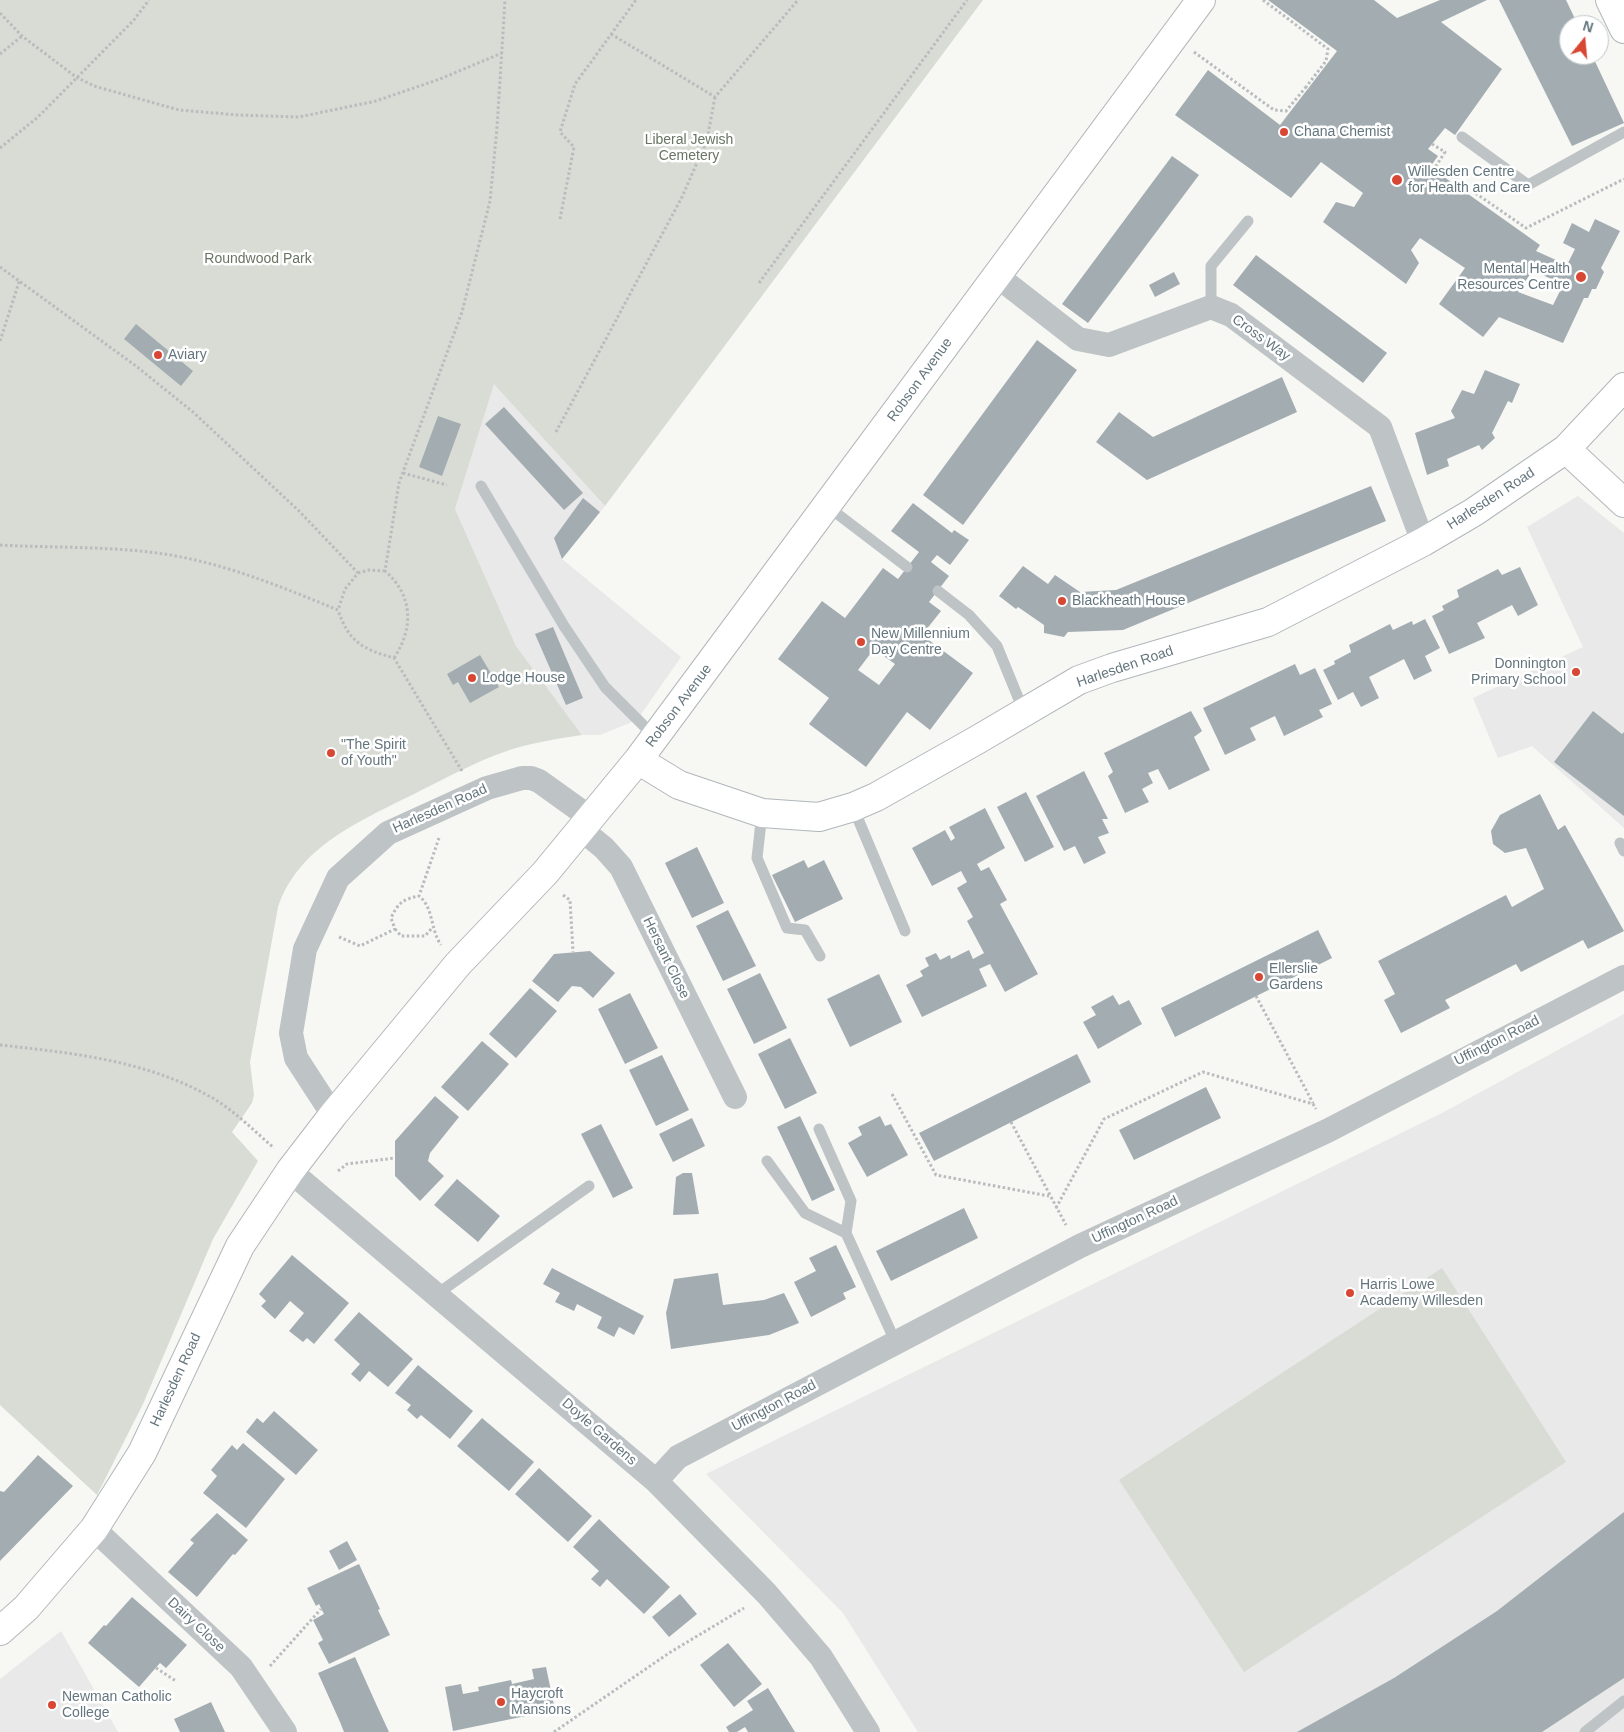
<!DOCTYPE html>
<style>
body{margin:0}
#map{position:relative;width:1624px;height:1732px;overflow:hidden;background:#f7f7f4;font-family:Helvetica,sans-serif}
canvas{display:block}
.north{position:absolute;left:1559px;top:15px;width:50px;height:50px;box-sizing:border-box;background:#fff;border:1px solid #c1c8cb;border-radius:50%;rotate:17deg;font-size:14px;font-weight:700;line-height:20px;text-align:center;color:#64757d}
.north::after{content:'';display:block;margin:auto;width:18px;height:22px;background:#d84734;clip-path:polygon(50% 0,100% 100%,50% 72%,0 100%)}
</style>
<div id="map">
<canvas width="1624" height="1732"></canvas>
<div class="north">N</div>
</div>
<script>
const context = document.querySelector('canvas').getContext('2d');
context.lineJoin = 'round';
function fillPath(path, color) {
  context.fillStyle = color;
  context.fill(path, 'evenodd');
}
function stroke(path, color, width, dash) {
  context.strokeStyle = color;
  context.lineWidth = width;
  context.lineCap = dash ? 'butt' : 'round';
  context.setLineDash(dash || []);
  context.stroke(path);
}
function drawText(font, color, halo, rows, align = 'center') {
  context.font = font + ' Helvetica,sans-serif';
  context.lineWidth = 5;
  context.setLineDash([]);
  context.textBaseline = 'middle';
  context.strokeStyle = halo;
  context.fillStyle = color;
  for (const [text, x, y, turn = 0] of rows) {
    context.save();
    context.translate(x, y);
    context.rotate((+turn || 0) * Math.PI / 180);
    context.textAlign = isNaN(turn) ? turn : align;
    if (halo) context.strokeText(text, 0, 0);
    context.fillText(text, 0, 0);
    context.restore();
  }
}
fillPath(new Path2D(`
 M 494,383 L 605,506 L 562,559 L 681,657 L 637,720 L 600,735 L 582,735 L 516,646 L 455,509 Z
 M 1578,496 L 1624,533 L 1624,828 L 1532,746 L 1498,758 L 1473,698 L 1583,647 L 1527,527 Z
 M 1624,1014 L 1624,1732 L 918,1732 L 843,1613 L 706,1474 L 1444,1112 Z
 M 61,1631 L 118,1732 L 0,1732 L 0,1679 Z`), '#e8e9e8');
fillPath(new Path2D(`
 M 0,0 L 983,0 L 605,506 L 494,384 L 455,509 L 516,646 L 582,735 C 556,739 529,743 504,752 C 473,763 444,779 414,794 C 360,821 299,846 278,907 L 250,1062 L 254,1095 L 252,1103 L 232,1132 L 258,1161 L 213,1239 L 143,1404 L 97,1495 L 0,1405 Z
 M 1442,1268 L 1566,1462 L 1244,1672 L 1119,1480 Z`), '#d8dcd4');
fillPath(new Path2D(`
 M 1268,0 L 1374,0 L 1397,18 L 1440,0 L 1487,0 L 1441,22 L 1502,69 L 1455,135 L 1445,128 L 1428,149 L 1438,156 L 1430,167 L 1540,245 L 1536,251 L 1567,265 L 1575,249 L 1563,243 L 1572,223 L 1589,232 L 1595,219 L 1620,231 L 1601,268 L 1604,272 L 1596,289 L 1592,289 L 1588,298 L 1584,298 L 1563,343 L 1499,317 L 1483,337 L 1439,304 L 1465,268 L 1420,238 L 1411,250 L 1419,263 L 1406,284 L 1323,222 L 1336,202 L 1354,207 L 1363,193 L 1321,162 L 1291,198 L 1175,115 L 1208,70 L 1280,125 L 1337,51 ZM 1533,270 L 1563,285 L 1553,305 L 1518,292 Z
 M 1499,0 L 1566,0 L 1578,25 L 1569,25 L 1569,55 L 1592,55 L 1624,123 L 1572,146 Z
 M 1172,156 L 1199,175 L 1088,323 L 1062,304 Z
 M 1256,255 L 1387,353 L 1363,383 L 1233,285 Z
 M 1174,272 L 1180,284 L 1155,297 L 1149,285 Z
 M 136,324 L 193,371 L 181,386 L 124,339 Z
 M 1037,340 L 1077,370 L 963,525 L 923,495 Z
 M 1485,370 L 1520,384 L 1512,403 L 1508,401 L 1492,433 L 1495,438 L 1482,450 L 1479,445 L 1447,459 L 1449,466 L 1427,475 L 1415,433 L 1455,418 L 1451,411 L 1462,390 L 1474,394 Z
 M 1282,377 L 1297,412 L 1147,480 L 1096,442 L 1119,412 L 1153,437 Z
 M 504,407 L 583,493 L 564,510 L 485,424 Z
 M 438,416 L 461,424 L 442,476 L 419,467 Z
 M 1371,486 L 1386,521 L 1123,630 L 1068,632 L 1064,637 L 1044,633 L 1044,625 L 1018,607 L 1016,609 L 999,596 L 1023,566 L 1048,584 L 1055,575 L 1080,592 L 1116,590 Z
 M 583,498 L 600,512 L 562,559 L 554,538 Z
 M 913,503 L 952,533 L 954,530 L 969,540 L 950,565 L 937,555 L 931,562 L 949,576 L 929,602 L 941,611 L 922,635 L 973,673 L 930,730 L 907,712 L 866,767 L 809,724 L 829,698 L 778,659 L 822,601 L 845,618 L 883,568 L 898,579 L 919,552 L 891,531 ZM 874,649 L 895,664 L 879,685 L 858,670 Z
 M 1520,567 L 1538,605 L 1518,616 L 1512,605 L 1477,623 L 1485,638 L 1449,654 L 1432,616 L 1444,610 L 1442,606 L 1459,597 L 1457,590 L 1498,569 L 1502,575 Z
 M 1425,619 L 1440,648 L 1425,656 L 1432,671 L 1414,680 L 1404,659 L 1369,677 L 1379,698 L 1361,707 L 1353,692 L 1338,700 L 1323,670 L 1335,664 L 1334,661 L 1351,652 L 1349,645 L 1390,624 L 1393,630 L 1412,621 L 1413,625 Z
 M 553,627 L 583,698 L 566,705 L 535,634 Z
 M 480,655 L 499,687 L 470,703 L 458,682 L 453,685 L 447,674 Z
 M 1295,664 L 1300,675 L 1315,668 L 1332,704 L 1319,710 L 1323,717 L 1284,736 L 1275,716 L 1250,728 L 1256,740 L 1225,755 L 1203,708 Z
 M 1191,711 L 1202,731 L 1194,737 L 1210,770 L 1169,790 L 1158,769 L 1148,773 L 1153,783 L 1142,789 L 1149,802 L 1125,813 L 1108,776 L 1113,772 L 1104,753 Z
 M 1593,711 L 1622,734 L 1624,732 L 1624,816 L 1554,762 Z
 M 1084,771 L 1108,819 L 1102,819 L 1109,833 L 1098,837 L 1106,853 L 1084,864 L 1075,846 L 1064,851 L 1036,796 Z
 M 1026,792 L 1054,847 L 1025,862 L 997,807 Z
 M 1540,794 L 1558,830 L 1565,825 L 1624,931 L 1588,949 L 1583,940 L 1521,972 L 1516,964 L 1445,1000 L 1450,1008 L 1401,1033 L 1384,1000 L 1395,994 L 1378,961 L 1506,895 L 1512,907 L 1544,889 L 1526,848 L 1505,853 L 1493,844 L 1491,831 L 1500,815 Z
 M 985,808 L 1005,848 L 977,864 L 981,871 L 989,867 L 1007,900 L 1000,904 L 1038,974 L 1005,992 L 990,964 L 979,969 L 987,986 L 922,1017 L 906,985 L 923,976 L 920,971 L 929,966 L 925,958 L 936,953 L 940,960 L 950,955 L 951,959 L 969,950 L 973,959 L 984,953 L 967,921 L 973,917 L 957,888 L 967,882 L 961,871 L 932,886 L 912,848 L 945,830 L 951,841 L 955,838 L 949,827 Z
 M 697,847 L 724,903 L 692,918 L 665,863 Z
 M 804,860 L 808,868 L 824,860 L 843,899 L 795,922 L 772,875 Z
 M 728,910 L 756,966 L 723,981 L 696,926 Z
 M 1318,930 L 1332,958 L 1175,1037 L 1161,1008 Z
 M 590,951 L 615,973 L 593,998 L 581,987 L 572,986 L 558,1002 L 532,981 L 554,954 Z
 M 760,973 L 787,1028 L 754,1044 L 727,989 Z
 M 879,974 L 902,1022 L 850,1047 L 827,999 Z
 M 530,988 L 557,1011 L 516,1058 L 489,1034 Z
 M 630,993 L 658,1048 L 625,1064 L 598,1009 Z
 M 1113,995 L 1119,1005 L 1129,1000 L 1142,1024 L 1098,1049 L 1083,1022 L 1096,1015 L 1091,1007 Z
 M 790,1038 L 817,1093 L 785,1109 L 758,1054 Z
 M 482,1041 L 509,1064 L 468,1111 L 441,1087 Z
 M 1077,1054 L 1091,1082 L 934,1161 L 919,1133 Z
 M 662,1055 L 689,1110 L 656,1126 L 629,1070 Z
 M 1206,1087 L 1221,1118 L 1134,1160 L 1119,1130 Z
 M 435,1096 L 459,1117 L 430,1153 L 428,1161 L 444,1176 L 420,1201 L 395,1176 L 395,1141 Z
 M 800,1116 L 835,1190 L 812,1201 L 777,1127 Z
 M 880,1116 L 885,1126 L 891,1124 L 908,1155 L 867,1177 L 848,1143 L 862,1135 L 858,1127 Z
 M 692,1118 L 705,1146 L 673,1162 L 659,1134 Z
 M 601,1124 L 633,1188 L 613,1198 L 581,1134 Z
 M 683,1173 L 692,1173 L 699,1214 L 673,1215 L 676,1177 Z
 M 457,1179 L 500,1216 L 478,1242 L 434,1205 Z
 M 964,1208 L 978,1238 L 891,1281 L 876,1251 Z
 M 836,1245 L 856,1287 L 843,1293 L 846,1299 L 811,1317 L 794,1282 L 816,1271 L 809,1258 Z
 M 292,1255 L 349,1303 L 314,1344 L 307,1338 L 303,1342 L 289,1331 L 304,1313 L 290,1301 L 275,1319 L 261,1306 L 266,1301 L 259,1294 Z
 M 552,1268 L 644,1316 L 634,1335 L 619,1327 L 614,1337 L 597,1328 L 602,1317 L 577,1304 L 574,1311 L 555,1302 L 560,1293 L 543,1284 Z
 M 718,1273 L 723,1305 L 764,1300 L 784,1293 L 799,1323 L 769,1335 L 671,1349 L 666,1313 L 674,1279 Z
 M 359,1312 L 413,1359 L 388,1387 L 369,1371 L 360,1382 L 351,1374 L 360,1364 L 334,1340 Z
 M 418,1365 L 473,1411 L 450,1439 L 421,1415 L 417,1419 L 407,1410 L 411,1405 L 395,1393 Z
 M 274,1411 L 318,1450 L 296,1475 L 246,1432 L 257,1418 L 263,1423 Z
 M 482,1418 L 534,1462 L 509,1491 L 457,1446 Z
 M 243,1443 L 285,1479 L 246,1528 L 203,1493 L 217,1476 L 211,1470 L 232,1445 L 237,1450 Z
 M 38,1455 L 73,1486 L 0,1561 L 0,1491 L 4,1492 Z
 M 539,1468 L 592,1516 L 568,1542 L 515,1494 Z
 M 1624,1512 L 1624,1678 L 1542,1732 L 1297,1732 L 1394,1678 L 1497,1611 Z
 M 217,1513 L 248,1540 L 235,1555 L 233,1554 L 197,1597 L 168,1572 L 194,1543 L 190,1540 Z
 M 599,1519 L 670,1587 L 644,1614 L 607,1579 L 600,1587 L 591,1579 L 599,1571 L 573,1547 Z
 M 347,1541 L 357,1560 L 339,1570 L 329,1551 Z
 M 359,1564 L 380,1609 L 378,1610 L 390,1635 L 329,1664 L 318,1643 L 323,1640 L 313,1620 L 324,1614 L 319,1604 L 316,1606 L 307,1588 Z
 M 680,1594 L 697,1614 L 669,1637 L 652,1617 Z
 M 132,1597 L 187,1645 L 166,1668 L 160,1663 L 139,1687 L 88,1643 L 104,1625 L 106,1626 Z
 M 728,1643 L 762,1684 L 734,1707 L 700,1665 Z
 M 355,1657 L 377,1706 L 389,1732 L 344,1732 L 340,1722 L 318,1673 Z
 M 546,1667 L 555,1710 L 453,1731 L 445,1687 L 461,1684 L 463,1694 L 479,1691 L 478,1687 L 511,1680 L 512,1684 L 534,1679 L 532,1669 Z
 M 768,1688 L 795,1732 L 748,1732 L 745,1727 L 737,1732 L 729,1732 L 726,1727 L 753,1710 L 747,1701 Z
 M 211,1702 L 225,1732 L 180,1732 L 174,1719 Z`), '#a3adb1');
const secondary = new Path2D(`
 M 1610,0 L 1624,29
 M 1566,449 L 1624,503
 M 638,760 L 679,785 L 762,813 L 819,817 L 853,807 L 876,797 L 977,740 L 1079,680 L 1112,668 L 1268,622 L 1423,542 L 1474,512 L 1566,449 L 1624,387
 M 0,1631 L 26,1608 L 94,1529 L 142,1453 L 240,1246 L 290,1171 L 333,1115 L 458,964 L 545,873 L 638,760 L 1201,0`);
stroke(secondary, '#b1b7bb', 30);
stroke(new Path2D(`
 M 1263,0 L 1328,49 L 1326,61 L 1306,87
 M 0,13 L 22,36 L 76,77 L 94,86 L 179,110 L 238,115 L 299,117 L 376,101 L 440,79 L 502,53
 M 611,34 L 715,97 L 798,0
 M 1194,52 L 1274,110 L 1286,111 L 1306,87 L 1309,89
 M 0,54 L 22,36
 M 1432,144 L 1445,152 L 1436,166 L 1526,228 L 1624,179
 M 0,148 L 38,117 L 133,21 L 149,0
 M 560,219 L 574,147 L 560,132 L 575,84 L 636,0
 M 0,267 L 136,366 L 193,412 L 299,511 L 358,573 L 345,589 L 338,610
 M 759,283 L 967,0
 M 0,341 L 20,279
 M 556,432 L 682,197 L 707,140 L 715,97
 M 403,473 L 447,485
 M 0,545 C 55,548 109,546 164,554 C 224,563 282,587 338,610 C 349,642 362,649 394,658 L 462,771
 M 358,573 L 369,570 L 385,571
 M 394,658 C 414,628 413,595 385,571 L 399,483 L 462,312 L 490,201 L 497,128 L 505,0
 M 439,838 L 419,896 C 434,908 430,929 441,945
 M 563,895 L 570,900 L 573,952
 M 395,929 L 401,936 L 425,936 L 432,928
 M 339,937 L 360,946 L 395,929 L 391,918 C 398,903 403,899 419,896
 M 1256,996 L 1313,1103
 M 0,1045 C 72,1053 144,1060 209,1096 C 233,1109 253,1130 274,1148
 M 892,1094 L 936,1175 L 1049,1196
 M 1011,1122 L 1066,1225
 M 338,1171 L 347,1164 L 395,1158
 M 1056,1208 L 1104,1119 L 1203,1072 L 1313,1104 L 1316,1109
 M 270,1666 L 321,1609
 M 156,1668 L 176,1681
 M 554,1732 L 669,1653 L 744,1608`), '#b9bcbe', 3, [2.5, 2.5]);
stroke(new Path2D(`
 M 1462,137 L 1528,185 L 1624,132
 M 1211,307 L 1211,266 L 1248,221
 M 481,486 L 564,626 L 605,687 L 656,738
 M 827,506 L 907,567
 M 938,591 L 969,615 L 997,646 L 1024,712
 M 853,807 L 905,931
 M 762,813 L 757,858 L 787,928 L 805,930 L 820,956
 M 1620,843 L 1624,851
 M 819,1129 L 851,1201 L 846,1233 L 895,1341
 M 767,1161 L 805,1213 L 846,1233
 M 437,1294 L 589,1186
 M 1585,1732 L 1624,1701`), '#bec3c6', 11);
stroke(new Path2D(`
 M 997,276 L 1078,339 L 1109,345 L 1211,307 L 1231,315 L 1380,427 L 1423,542
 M 582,830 L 604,848 L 621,867 L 735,1097
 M 333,1115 L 296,1058 L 291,1033 L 305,949 L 338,878 L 388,833 L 487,788 L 522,778 L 531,778 L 539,781 L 592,819
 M 290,1171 L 656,1481 L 767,1594 L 821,1657 L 868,1732
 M 656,1481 L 678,1457 L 1080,1246 L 1327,1131 L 1624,977
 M 94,1529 L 241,1667 L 285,1732`), '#bec3c6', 24);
stroke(secondary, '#fff', 28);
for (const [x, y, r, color] of [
 [1284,132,5,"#d84734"],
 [1397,180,6,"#d84734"],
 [1581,277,6,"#d84734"],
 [158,355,5,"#d84734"],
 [1062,601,5,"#d84734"],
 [861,642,5,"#d84734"],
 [1576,672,5,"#d84734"],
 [472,678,5,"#d84734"],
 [331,753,5,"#d84734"],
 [1259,977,5,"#d84734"],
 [1350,1293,5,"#d84734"],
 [501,1702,5,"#d84734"],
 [52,1705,5,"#d84734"]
]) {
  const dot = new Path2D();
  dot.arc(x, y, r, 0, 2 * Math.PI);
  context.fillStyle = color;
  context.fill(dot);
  stroke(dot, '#fff', 2);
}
drawText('14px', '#64757d', '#fff', [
 ["Chana Chemist",1294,132],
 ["Willesden Centre",1408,172],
 ["for Health and Care",1408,188],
 ["Mental Health",1570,269,"right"],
 ["Resources Centre",1570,285,"right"],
 ["Aviary",168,355],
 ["Blackheath House",1072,601],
 ["New Millennium",871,634],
 ["Day Centre",871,650],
 ["Donnington",1566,664,"right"],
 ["Primary School",1566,680,"right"],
 ["Lodge House",482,678],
 ["\"The Spirit",341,745],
 ["of Youth\"",341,761],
 ["Ellerslie",1269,969],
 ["Gardens",1269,985],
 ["Harris Lowe",1360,1285],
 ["Academy Willesden",1360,1301],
 ["Haycroft",511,1694],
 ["Mansions",511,1710],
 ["Newman Catholic",62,1697],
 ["College",62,1713]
], 'left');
drawText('14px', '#687663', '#fff', [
 ["Liberal Jewish",689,140],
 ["Cemetery",689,156],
 ["Roundwood Park",258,259]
]);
drawText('14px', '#64757d', '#fff', [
 ["Cross Way",1261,338,36],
 ["Robson Avenue",920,380,-54],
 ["Harlesden Road",1491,499,-33],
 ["Harlesden Road",1125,667,-19],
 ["Robson Avenue",679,706,-53],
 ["Harlesden Road",440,809,-24],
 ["Hersant Close",666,958,64],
 ["Uffington Road",1497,1041,-27],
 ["Uffington Road",1135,1220,-25],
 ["Harlesden Road",176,1380,-65],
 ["Uffington Road",774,1406,-28],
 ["Doyle Gardens",599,1432,41],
 ["Dairy Close",196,1625,43]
]);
</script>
